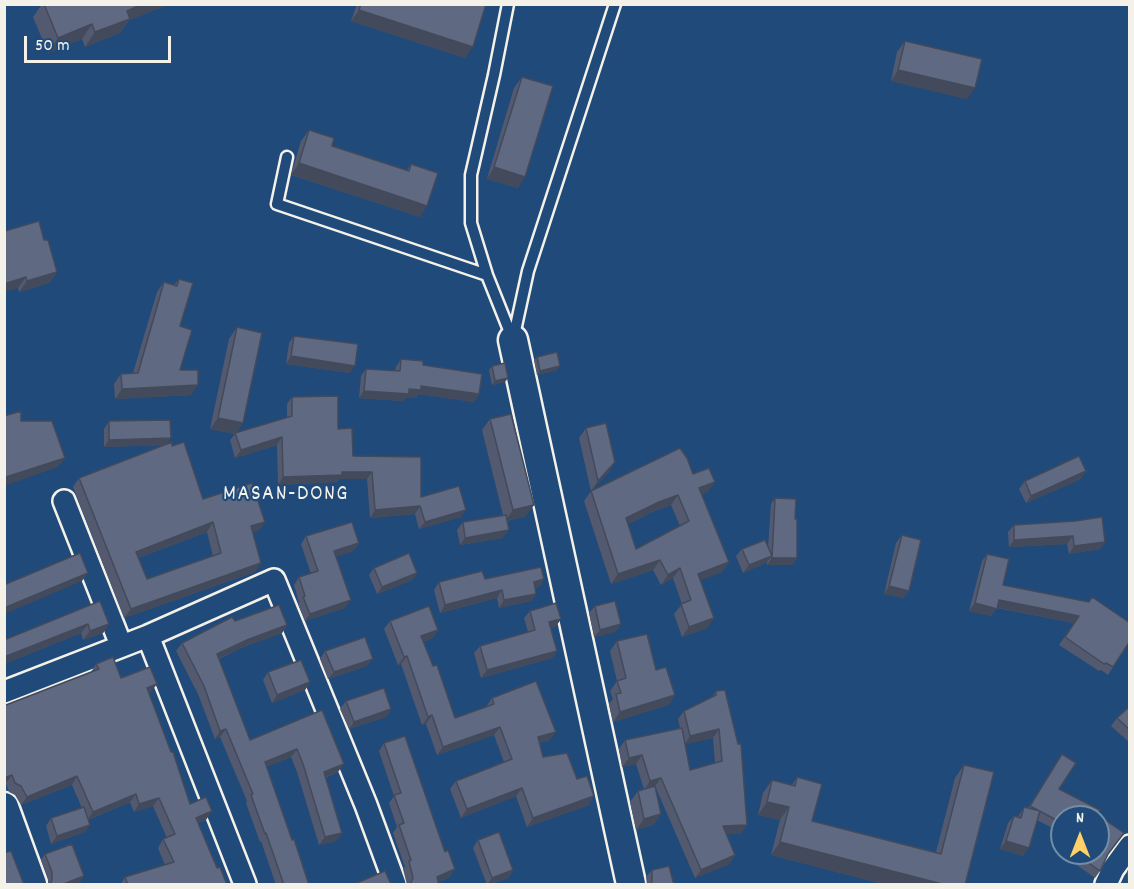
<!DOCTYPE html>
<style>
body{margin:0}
#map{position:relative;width:1134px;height:889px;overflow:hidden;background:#1f4a7a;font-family:Dekko,sans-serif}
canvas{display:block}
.frame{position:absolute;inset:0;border:6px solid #f4f1e8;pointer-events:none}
.north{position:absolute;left:1050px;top:805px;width:60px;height:60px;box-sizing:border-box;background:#1f4a7a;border:2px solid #748da6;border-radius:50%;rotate:0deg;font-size:16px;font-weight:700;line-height:24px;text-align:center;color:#f4f1e8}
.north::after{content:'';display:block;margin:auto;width:21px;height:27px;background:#ffd166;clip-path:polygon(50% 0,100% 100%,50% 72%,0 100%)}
.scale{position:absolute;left:24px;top:36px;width:147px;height:27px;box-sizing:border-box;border:3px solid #f4f1e8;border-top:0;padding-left:8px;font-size:18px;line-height:21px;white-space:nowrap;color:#f4f1e8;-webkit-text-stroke:4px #1f4a7a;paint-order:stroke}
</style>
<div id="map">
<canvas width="1134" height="889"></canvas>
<div class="frame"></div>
<div class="north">N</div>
<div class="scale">50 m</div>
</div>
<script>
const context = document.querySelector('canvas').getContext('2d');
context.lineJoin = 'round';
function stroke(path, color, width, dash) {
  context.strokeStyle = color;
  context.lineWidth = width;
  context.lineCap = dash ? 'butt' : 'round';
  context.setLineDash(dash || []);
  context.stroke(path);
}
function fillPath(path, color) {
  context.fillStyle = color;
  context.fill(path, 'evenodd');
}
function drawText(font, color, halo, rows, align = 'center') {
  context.font = font + ' Dekko,sans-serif';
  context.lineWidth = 4.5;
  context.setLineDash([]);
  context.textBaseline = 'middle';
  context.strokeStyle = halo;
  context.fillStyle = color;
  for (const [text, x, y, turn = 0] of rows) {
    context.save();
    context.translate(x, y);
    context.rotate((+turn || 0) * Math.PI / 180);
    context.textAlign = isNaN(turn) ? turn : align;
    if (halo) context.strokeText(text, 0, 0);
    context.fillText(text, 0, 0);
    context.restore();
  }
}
const lane = new Path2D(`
 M 287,157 L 277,204 L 487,275 L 513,340
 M 487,275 L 471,223 L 471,175 L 494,75 L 508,4
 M 513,340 L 528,271 L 615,4`);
const street = new Path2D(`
 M 64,501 L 121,645
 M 148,636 L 245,884
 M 4,692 L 148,636 L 274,580 L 366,805 L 395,884
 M 1106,884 L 1113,869 L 1130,846`);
const secondary = new Path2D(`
 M 513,340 L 631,884
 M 4,807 L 32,884`);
stroke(lane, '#f4f1e8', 15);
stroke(street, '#f4f1e8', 26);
stroke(secondary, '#f4f1e8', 33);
stroke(lane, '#1f4a7a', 10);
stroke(street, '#1f4a7a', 21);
stroke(secondary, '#1f4a7a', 28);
fillPath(new Path2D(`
 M 42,4 L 170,4 L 129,20 L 120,33 L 85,47 L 82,39 L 48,53 L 33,17 Z
 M 357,4 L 486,4 L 465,58 L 351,21 Z
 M 905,41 L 967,99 L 891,81 L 897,52 Z
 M 522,77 L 518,188 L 487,179 L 514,88 Z
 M 309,130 L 332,146 L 407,170 L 411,164 L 420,217 L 291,175 L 301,141 Z
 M 5,231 L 44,240 L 57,272 L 49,283 L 19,292 Z
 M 179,279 L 180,370 L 191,395 L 115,399 L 114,384 L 121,374 L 133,373 L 157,292 L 164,282 L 174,285 Z
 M 237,327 L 243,423 L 236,433 L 287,418 L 287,404 L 292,397 L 338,429 L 353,456 L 421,497 L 461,517 L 419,529 L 415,514 L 370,518 L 367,479 L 339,479 L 337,482 L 278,485 L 277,445 L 235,458 L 230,440 L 235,434 L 210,429 L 229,339 Z
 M 294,336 L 350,373 L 286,364 L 289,343 Z
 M 537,357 L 557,370 L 537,375 L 534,360 Z
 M 401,359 L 423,365 L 479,394 L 474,402 L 418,394 L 416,398 L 407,397 L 403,401 L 359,398 L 361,376 L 366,369 L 395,371 L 396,367 Z
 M 492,366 L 505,382 L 492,385 L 489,370 Z
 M 490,419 L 526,516 L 507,521 L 503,538 L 460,545 L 457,530 L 463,522 L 503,515 L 482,430 Z
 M 109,421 L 171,438 L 166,444 L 172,446 L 203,499 L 265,522 L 258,531 L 253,532 L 255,572 L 124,618 L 73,487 L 79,478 L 164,445 L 104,447 L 104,429 ZM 207,532 L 213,556 L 147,579 L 138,558 Z
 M 586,428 L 615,462 L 608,473 L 592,490 L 693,474 L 708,492 L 702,494 L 729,562 L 722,572 L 700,580 L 714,618 L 707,628 L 682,637 L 674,614 L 682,604 L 673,578 L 661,585 L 653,570 L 611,584 L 584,501 L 591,491 L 579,438 ZM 671,505 L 680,526 L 636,549 L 628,524 L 652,512 Z
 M 1081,479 L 1026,503 L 1019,489 L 1025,481 Z
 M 775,498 L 797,558 L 792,565 L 767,565 L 767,561 L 766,563 L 743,573 L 736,556 L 742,549 L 768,548 L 771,504 Z
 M 1014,525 L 1105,542 L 1100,549 L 1069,554 L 1067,544 L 1009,547 L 1008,532 Z
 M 902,535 L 909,591 L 903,598 L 884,594 L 896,543 Z
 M 306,536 L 359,543 L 353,551 L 336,556 L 345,608 L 305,621 L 298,604 L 299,602 L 294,585 L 299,577 L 311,574 L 301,544 Z
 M 987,554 L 1003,585 L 1089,602 L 1113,667 L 1108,675 L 1101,670 L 1099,671 L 1059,645 L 1074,623 L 997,608 L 991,616 L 969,611 L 982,561 Z
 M 374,568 L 417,573 L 412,580 L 377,594 L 369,575 Z
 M 485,579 L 544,579 L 539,587 L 535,588 L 536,594 L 531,601 L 499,608 L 497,598 L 440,613 L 434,590 L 439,582 Z
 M 100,601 L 109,624 L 103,633 L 83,640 L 81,633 L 4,664 L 4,640 Z
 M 595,606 L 621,624 L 615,632 L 594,637 L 589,613 Z
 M 530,611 L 561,619 L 556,626 L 551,628 L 557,651 L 552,658 L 481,678 L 474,653 L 480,646 L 528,632 L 524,618 Z
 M 235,621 L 287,625 L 282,633 L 241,648 L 219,659 L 250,740 L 322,710 L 338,772 L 325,778 L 342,833 L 336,841 L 319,845 L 297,772 L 291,757 L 266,767 L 309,885 L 276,885 L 261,841 L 260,842 L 246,803 L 247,801 L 220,737 L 215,739 L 198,694 L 176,651 L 182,643 Z
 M 390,621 L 433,638 L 423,642 L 455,718 L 486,707 L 492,698 L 550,740 L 539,743 L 543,757 L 577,779 L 589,805 L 527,827 L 516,796 L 461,818 L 450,789 L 456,781 L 504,762 L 494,735 L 437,755 L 426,724 L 422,725 L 401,664 L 398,665 L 384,629 Z
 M 617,641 L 656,670 L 675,695 L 668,705 L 613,722 L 609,704 L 613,699 L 610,691 L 617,681 L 610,651 Z
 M 325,651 L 367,666 L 328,679 L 320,659 Z
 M 96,664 L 121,678 L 151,692 L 149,693 L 190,804 L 206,820 L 198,823 L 217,868 L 227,885 L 120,885 L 125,877 L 165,865 L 158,848 L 163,839 L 167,838 L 153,806 L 134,812 L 130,802 L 88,820 L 85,832 L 51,844 L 46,826 L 51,818 L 82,808 L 72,785 L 21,805 L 15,795 L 9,792 L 6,783 L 4,784 L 4,702 L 6,705 L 91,672 Z
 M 268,672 L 310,682 L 305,690 L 272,703 L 263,680 Z
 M 716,691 L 747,825 L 740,834 L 726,834 L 735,855 L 729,864 L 695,878 L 655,786 L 661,814 L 653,825 L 636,830 L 630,802 L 638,791 L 644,789 L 636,764 L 622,767 L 619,749 L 625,740 L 680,728 L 678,719 L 684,711 L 712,697 ZM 713,738 L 715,763 L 690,770 L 685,744 Z
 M 346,701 L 391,709 L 386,717 L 349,729 L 340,709 Z
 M 1130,706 L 1130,743 L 1111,726 L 1117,718 Z
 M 384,743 L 450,877 L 438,882 L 439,885 L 407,885 L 403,869 L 405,867 L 393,833 L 397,827 L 389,803 L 394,796 L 379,751 Z
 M 1062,754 L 1059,789 L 1098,815 L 1108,855 L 1100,871 L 1095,878 L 1071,861 L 1076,853 L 1098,853 L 1098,817 L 1062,817 L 1062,833 L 1037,820 L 1023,856 L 1000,849 L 1008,823 L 1014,816 L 1018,817 L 1024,807 L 1028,808 Z
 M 964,765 L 965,885 L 887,885 L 771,855 L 780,820 L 758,815 L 763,793 L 772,780 L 792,785 L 797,777 L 812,821 L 936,852 L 955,778 Z
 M 478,840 L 513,870 L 508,878 L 489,885 L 487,885 L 473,848 Z
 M 45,854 L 84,876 L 80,882 L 73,885 L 48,885 L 48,878 L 41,860 Z
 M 1130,868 L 1130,885 L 1128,885 L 1127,871 Z
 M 652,870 L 674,885 L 647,885 L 646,877 Z`), '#535a70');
fillPath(new Path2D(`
 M 142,4 L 170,4 L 129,20 L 120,33 L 85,47 L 95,32 L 127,11 Z
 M 359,10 L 473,47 L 465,58 L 351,21 Z
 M 92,24 L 82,39 L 48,53 L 58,38 Z
 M 898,70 L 975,88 L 967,99 L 891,81 Z
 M 299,163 L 427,206 L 420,217 L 291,175 Z
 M 494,167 L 525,177 L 518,188 L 487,179 Z
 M 57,272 L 49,283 L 19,292 L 27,281 Z
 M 26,277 L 18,288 L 4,292 L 4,284 Z
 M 291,356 L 355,366 L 350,373 L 286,364 Z
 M 560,366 L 557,370 L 537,375 L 540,371 Z
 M 508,378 L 505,382 L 492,385 L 495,381 Z
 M 198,385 L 191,395 L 115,399 L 122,389 Z
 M 421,386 L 479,394 L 474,402 L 418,394 L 416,398 L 407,397 L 403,401 L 359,398 L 364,391 L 409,389 Z
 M 218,418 L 243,423 L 235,434 L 210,429 Z
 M 282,437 L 277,445 L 235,458 L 241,450 Z
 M 171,438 L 165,445 L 104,447 L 109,440 Z
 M 65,458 L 58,467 L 4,486 L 4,480 L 6,477 Z
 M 615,462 L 608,473 L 591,491 L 598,481 Z
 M 1086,471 L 1081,479 L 1026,503 L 1031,496 Z
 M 342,472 L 372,472 L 367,479 L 339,479 L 337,482 L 278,485 L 283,477 Z
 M 715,482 L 708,492 L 692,498 L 699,488 Z
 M 678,495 L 671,505 L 652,512 L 619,528 L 626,518 L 659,502 Z
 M 534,505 L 526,516 L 505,521 L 513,510 Z
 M 420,506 L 415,514 L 370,518 L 375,510 Z
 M 466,510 L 461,517 L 419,529 L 425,522 Z
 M 213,522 L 207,532 L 129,561 L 136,552 Z
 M 265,522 L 258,531 L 245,535 L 251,526 Z
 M 509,530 L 503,538 L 460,545 L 465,538 Z
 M 1073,536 L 1067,544 L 1009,547 L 1014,540 Z
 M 1105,542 L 1100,549 L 1069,554 L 1074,546 Z
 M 359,543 L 353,551 L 329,559 L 334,551 Z
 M 772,556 L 766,563 L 743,573 L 749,565 Z
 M 772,558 L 797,558 L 792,565 L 767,565 Z
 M 660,560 L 653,570 L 611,584 L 618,574 Z
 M 729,562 L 722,572 L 691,584 L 698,574 Z
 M 261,563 L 255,572 L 124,618 L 131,609 Z
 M 680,568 L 673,578 L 661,585 L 668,575 Z
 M 88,573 L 82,581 L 4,614 L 4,608 Z
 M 417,573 L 412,580 L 377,594 L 382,587 Z
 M 544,579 L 539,587 L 528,590 L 534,582 Z
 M 889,586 L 909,591 L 903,598 L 884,594 Z
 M 502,590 L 497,598 L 440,613 L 445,605 Z
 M 536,594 L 531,601 L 499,608 L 504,600 Z
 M 351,600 L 345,608 L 305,621 L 310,614 Z
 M 999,600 L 1079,616 L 1074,623 L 994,607 Z
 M 975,603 L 997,609 L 991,616 L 969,611 Z
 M 714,618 L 707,628 L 682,637 L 689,627 Z
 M 561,619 L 556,626 L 544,630 L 549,622 Z
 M 88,624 L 81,633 L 4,664 L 4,657 Z
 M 109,624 L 103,633 L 83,640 L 90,631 Z
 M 621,624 L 615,632 L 594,637 L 600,630 Z
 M 287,625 L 282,633 L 241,648 L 211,662 L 217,654 L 247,640 Z
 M 438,630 L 433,638 L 415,645 L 421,636 Z
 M 557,651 L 552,658 L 481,678 L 487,670 Z
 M 407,656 L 401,664 L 398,665 L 404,657 Z
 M 373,659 L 367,666 L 328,679 L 334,672 Z
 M 310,682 L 305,690 L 272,703 L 277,695 Z
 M 157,684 L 151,692 L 141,696 L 147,688 Z
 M 675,695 L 668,705 L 613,722 L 620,712 Z
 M 391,709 L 386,717 L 349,729 L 354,722 Z
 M 432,715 L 426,724 L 422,725 L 428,717 Z
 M 500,727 L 494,735 L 437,755 L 443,747 Z
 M 226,729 L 220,737 L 215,739 L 220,731 Z
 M 719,729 L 713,738 L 684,745 L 690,736 Z
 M 556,732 L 550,740 L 532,745 L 538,737 Z
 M 297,749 L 291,757 L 259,770 L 265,762 Z
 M 642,755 L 636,764 L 622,767 L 629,758 Z
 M 344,764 L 338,772 L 318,780 L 324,772 Z
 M 12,775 L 6,783 L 4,784 L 4,778 Z
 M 77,776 L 72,785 L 21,805 L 27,797 Z
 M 661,778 L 655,786 L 644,790 L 650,781 Z
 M 522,788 L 516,796 L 461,818 L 467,809 Z
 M 136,794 L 130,802 L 87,820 L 93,812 Z
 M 594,796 L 589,805 L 527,827 L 533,818 Z
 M 159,798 L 153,806 L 134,812 L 139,804 Z
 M 767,802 L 789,807 L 780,820 L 758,815 Z
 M 212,811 L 206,820 L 190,827 L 196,818 Z
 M 661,814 L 653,825 L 636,830 L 644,819 Z
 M 90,825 L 85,832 L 51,844 L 57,836 Z
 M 747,825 L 740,834 L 717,835 L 723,826 Z
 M 342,833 L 336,841 L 319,845 L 325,837 Z
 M 1006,841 L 1029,848 L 1023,856 L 1000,849 Z
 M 780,842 L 946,885 L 887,885 L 771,855 Z
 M 735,855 L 729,864 L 695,878 L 701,870 Z
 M 455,869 L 450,877 L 431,885 L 437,877 Z
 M 513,870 L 508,878 L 487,885 L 492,878 Z
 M 84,876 L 80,882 L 73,885 L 61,885 Z`), '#434a5b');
const building = new Path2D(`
 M 44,4 L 142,4 L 127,11 L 130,19 L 95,32 L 92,24 L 58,38 Z
 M 361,4 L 486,4 L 473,47 L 359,10 Z
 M 905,41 L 982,59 L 975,88 L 898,70 Z
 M 522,77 L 553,86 L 525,177 L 494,167 Z
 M 309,130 L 334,138 L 332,146 L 409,171 L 411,164 L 438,173 L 427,206 L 299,163 Z
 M 39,221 L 44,240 L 48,240 L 57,272 L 27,281 L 26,277 L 4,284 L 4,230 L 5,231 Z
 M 179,279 L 193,283 L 180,326 L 192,330 L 180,370 L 198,370 L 198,385 L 122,389 L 121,374 L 138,373 L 164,282 L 177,286 Z
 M 237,327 L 262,333 L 243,423 L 218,418 Z
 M 294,336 L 358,344 L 355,366 L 291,356 Z
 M 557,352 L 560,366 L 540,371 L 537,357 Z
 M 401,359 L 423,361 L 423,365 L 482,374 L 479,394 L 421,386 L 421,390 L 409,389 L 409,394 L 364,391 L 366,369 L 400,371 Z
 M 505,363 L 508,378 L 495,381 L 492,366 Z
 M 338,396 L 338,429 L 352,428 L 353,456 L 421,457 L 421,497 L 459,486 L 466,510 L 425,522 L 420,506 L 375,510 L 372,472 L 342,472 L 342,475 L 283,477 L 282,437 L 241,450 L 235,433 L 292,416 L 292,397 Z
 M 21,411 L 21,421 L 52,421 L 65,458 L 6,477 L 4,473 L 4,416 Z
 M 511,414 L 534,505 L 513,510 L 490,419 Z
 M 170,420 L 171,438 L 109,440 L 109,421 Z
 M 606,423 L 615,462 L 598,481 L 586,428 Z
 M 172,442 L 172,446 L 184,442 L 203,499 L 252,483 L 265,522 L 251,526 L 261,563 L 131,609 L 79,478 ZM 213,522 L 221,553 L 147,579 L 136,552 Z
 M 680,448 L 687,458 L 693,474 L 709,468 L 715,482 L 699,488 L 729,562 L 698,574 L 714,618 L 689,627 L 681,604 L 691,600 L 680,568 L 668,575 L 660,560 L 618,574 L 591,491 ZM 678,495 L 689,521 L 636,549 L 626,518 L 659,502 Z
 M 1079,456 L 1086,471 L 1031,496 L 1025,481 Z
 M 775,498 L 796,499 L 795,519 L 797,519 L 797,558 L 772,558 Z
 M 506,515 L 509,530 L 465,538 L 463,522 Z
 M 1102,517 L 1105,542 L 1074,546 L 1073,536 L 1014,540 L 1014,525 L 1075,521 Z
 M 352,522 L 359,543 L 334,551 L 351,600 L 310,614 L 303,597 L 305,596 L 299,577 L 318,571 L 306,536 Z
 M 902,535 L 921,540 L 909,591 L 889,586 Z
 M 765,540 L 772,556 L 749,565 L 742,549 Z
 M 80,553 L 88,573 L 4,608 L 4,579 L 6,584 Z
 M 409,553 L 417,573 L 382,587 L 374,568 Z
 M 987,554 L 1009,559 L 1003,585 L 1089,602 L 1092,597 L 1130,623 L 1130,641 L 1113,667 L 1106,663 L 1104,664 L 1065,637 L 1079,616 L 999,600 L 997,609 L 975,603 Z
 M 541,567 L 544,579 L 534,582 L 536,594 L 504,600 L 502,590 L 445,605 L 439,582 L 482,571 L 485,579 Z
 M 100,601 L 109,624 L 90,631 L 88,624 L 4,657 L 4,640 Z
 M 615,601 L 621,624 L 600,630 L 595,606 Z
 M 556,603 L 561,619 L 549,622 L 557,651 L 487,670 L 480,646 L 535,630 L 530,611 Z
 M 279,605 L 287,625 L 247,640 L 217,654 L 250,740 L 322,710 L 331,732 L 344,764 L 324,772 L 342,833 L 325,837 L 303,764 L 297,749 L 265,762 L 292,840 L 294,839 L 309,885 L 284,885 L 266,833 L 265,834 L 251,795 L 253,794 L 226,729 L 220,731 L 204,686 L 182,643 L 232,617 L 235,621 Z
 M 429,606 L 438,630 L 421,636 L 433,666 L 437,665 L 455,718 L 494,704 L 492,698 L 536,681 L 556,732 L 538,737 L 543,757 L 567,753 L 577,779 L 587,776 L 594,796 L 533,818 L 522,788 L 467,809 L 456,781 L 512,759 L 500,727 L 443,747 L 432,715 L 428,717 L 407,656 L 404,657 L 390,621 Z
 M 647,634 L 656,670 L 666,667 L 675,695 L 620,712 L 616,694 L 621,693 L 617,681 L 626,678 L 617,641 Z
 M 365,637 L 373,659 L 334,672 L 325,651 Z
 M 113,657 L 121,678 L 150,667 L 157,684 L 147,688 L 171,752 L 173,752 L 190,804 L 206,797 L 212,811 L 196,818 L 217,868 L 220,867 L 227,885 L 128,885 L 125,877 L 174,862 L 163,839 L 175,834 L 159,798 L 139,804 L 136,794 L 93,812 L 77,776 L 27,797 L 21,786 L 15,783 L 12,775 L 4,778 L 4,702 L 6,705 L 99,669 L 96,664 Z
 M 301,660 L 310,682 L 277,695 L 268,672 Z
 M 384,688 L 391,709 L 354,722 L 346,701 Z
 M 725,690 L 738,744 L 741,744 L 747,825 L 723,826 L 735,855 L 701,870 L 661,778 L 650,781 L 642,755 L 629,758 L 625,740 L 682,728 L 690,770 L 722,761 L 719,729 L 690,736 L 684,711 L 716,695 L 716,691 Z
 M 1130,706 L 1130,730 L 1117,718 Z
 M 405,736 L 445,852 L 448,850 L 455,869 L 437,877 L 439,885 L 410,885 L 413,878 L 409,861 L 411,860 L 399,825 L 404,823 L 394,795 L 401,793 L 384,743 Z
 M 1062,754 L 1076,763 L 1059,789 L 1100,810 L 1098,815 L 1124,833 L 1108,854 L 1100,871 L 1076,854 L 1098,853 L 1098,817 L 1062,817 L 1062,823 L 1030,806 Z
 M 964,765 L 994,772 L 965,885 L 946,885 L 780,842 L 789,807 L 767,802 L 772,780 L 795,786 L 797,777 L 822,784 L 812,821 L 941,854 Z
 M 655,786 L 661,814 L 644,819 L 638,791 Z
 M 84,807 L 90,825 L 57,836 L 51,818 Z
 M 1024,807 L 1040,811 L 1029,848 L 1006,841 L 1014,816 L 1021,818 Z
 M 499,832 L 513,870 L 492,878 L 478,840 Z
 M 72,844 L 84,876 L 61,885 L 50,885 L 52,880 L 52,872 L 45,854 Z
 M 11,851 L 23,882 L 25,885 L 4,885 L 4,853 Z
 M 669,866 L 674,885 L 651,885 L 652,881 L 652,870 Z
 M 385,871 L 389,880 L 392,885 L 352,885 Z`);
fillPath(building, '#606982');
stroke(building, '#434a5b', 1.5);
context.letterSpacing = '1.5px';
drawText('22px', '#f4f1e8', '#1f4a7a', [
 ["MASAN-DONG",286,496]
]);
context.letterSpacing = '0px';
</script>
